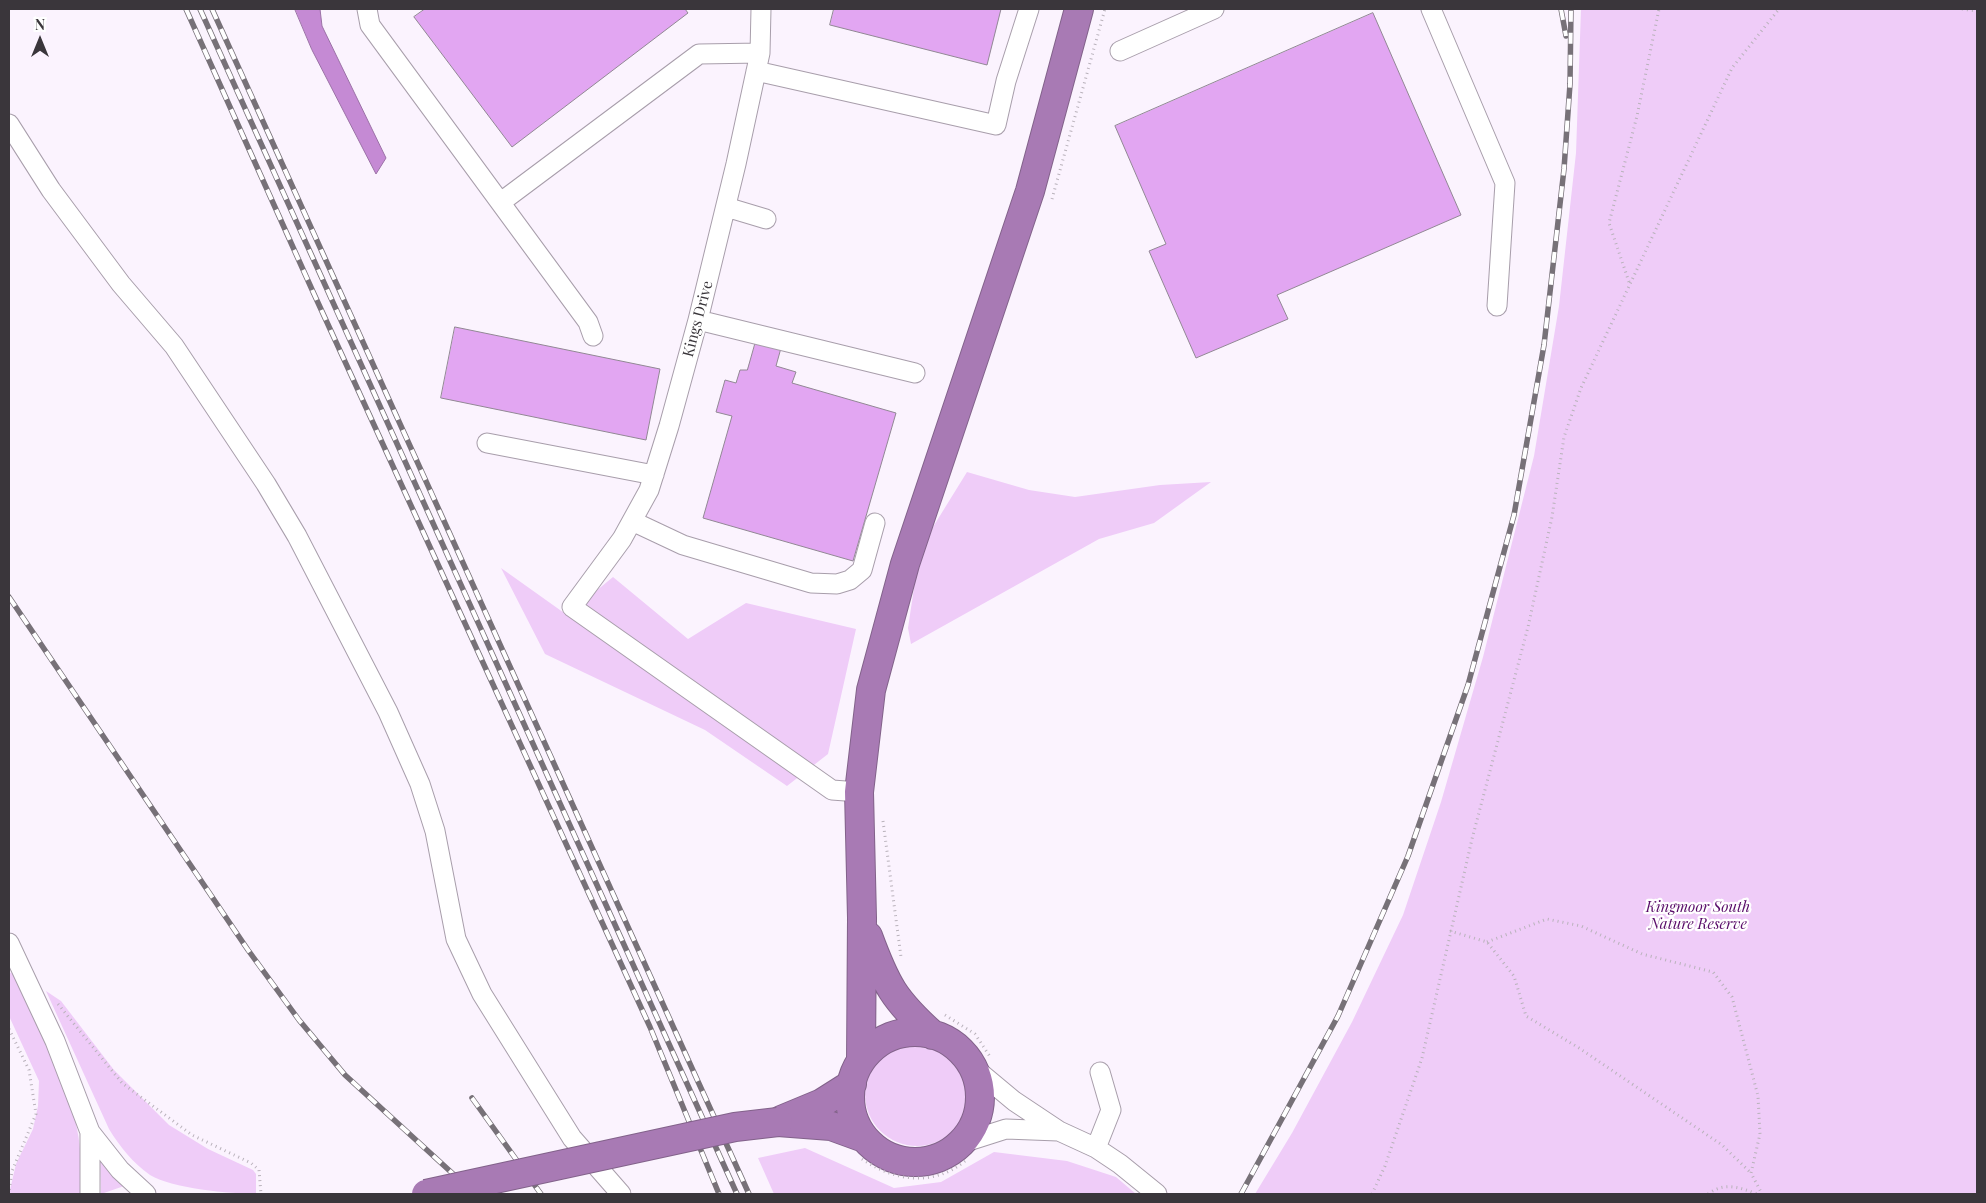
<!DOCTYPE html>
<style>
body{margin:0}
#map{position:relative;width:1986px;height:1203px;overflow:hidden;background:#fbf3fe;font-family:"Playfair Display",serif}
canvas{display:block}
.frame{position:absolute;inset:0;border:10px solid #3a363b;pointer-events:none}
.north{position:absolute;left:15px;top:15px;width:50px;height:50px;-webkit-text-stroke:4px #fff;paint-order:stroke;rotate:0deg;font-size:14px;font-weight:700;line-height:20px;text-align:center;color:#3a363b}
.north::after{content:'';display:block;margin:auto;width:18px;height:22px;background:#3a363b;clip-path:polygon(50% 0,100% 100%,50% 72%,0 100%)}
</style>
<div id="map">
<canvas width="1986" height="1203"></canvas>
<div class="frame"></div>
<div class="north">N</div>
</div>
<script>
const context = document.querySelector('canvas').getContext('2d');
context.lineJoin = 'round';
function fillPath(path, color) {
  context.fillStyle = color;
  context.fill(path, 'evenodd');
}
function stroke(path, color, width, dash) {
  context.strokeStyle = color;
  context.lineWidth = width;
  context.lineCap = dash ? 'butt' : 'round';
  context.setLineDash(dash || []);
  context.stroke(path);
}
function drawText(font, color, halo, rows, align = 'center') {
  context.font = font + ' "Playfair Display",serif';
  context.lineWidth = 4.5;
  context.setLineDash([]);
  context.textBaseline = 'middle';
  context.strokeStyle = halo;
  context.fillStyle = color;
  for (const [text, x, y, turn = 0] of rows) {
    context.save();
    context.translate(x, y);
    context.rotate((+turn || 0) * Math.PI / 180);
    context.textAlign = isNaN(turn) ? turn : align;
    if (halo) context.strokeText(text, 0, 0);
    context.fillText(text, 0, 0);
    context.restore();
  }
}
fillPath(new Path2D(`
 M 1581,9 L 1977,9 L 1977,1194 L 1255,1194 L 1292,1133 L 1352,1022 L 1403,915 L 1441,802 L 1483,657 L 1534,456 L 1559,306 L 1576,153 Z
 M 967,472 L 1029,490 L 1075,497 L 1160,485 L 1211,482 L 1154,523 L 1099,539 L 911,644 L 908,628 L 920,548 Z
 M 501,568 L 567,615 L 613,577 L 688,639 L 746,603 L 856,629 L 828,754 L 787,786 L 705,730 L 545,654 Z
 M 9,972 L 15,975 C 48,1040 90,1119 80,1194 L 9,1194 L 16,1164 L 33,1129 L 38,1106 L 39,1081 L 9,1016 Z
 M 46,991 L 61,1001 L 114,1070 L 169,1125 L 208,1149 L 253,1170 L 256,1174 L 256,1194 C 232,1194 170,1188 150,1175 C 133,1163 120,1147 109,1129 Z
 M865 1094a52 52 0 1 1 104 0a52 52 0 1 1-104 0Z
 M 805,1148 L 894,1188 L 941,1182 L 994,1152 L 1067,1161 L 1116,1177 L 1136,1194 L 774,1194 L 758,1158 Z
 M 100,1155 L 127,1185 L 101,1194 Z`), '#efccf8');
const water = new Path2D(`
 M 295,9 L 320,9 L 322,26 L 386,158 L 376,174 L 312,50 Z`);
fillPath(water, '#c58ad4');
stroke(water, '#9b71a6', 1);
const building = new Path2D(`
 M 425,9 L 685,9 L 688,13 L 512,147 L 414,17 Z
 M 834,9 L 1001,9 L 987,65 L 830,25 Z
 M 1373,13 L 1461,215 L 1277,295 L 1288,319 L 1196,358 L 1149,251 L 1166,244 L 1115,126 Z
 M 455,327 L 660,369 L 646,440 L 441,398 Z
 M 756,341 L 781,348 L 776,366 L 796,372 L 792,383 L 896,413 L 853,561 L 703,518 L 732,416 L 716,412 L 725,380 L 736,383 L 740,370 L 747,370 Z`);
fillPath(building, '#e2a6f2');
stroke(building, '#918794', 1);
const minor = new Path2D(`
 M 367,9 L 370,25 L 588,322 L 593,336
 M 761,9 L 760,53 L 736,164 L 698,320 L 669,426 L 649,490 L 622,539 L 572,607 L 832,790 L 859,792
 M 1431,9 L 1505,183 L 1497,306
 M 1120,51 L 1214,9
 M 756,71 L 996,125 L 1006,81 L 1029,9
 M 9,124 L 51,190 L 121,284 L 174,346 L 266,484 L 297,536 L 388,712 L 420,784 L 435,831 L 456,939 L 482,994 L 572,1138 L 621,1194
 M 501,202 L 699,54 L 760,53
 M 726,207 L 766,219
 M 698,320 L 915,373
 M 487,443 L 654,475
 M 632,521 L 683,545 L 811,583 L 837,584 L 850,580 L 862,570 L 875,523
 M 9,943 L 55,1041 L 90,1132 L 90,1194
 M 972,1066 L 1014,1101 L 1059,1131 L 1096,1148 L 1120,1164 L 1157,1194
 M 90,1132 L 120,1170 L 146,1194
 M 959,1144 L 1006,1129 L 1058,1131
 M 1096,1148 L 1111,1110 L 1100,1072`);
const highway = new Path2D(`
 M 868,936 C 886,985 894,1000 933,1035
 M850 1097a65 65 0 1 1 130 0a65 65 0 1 1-130 0Z
 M 861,1061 L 862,918 L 859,792 L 871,690 L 905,564 L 1030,191 L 1079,9
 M 781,1120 L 822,1103 L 852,1084
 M 778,1122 L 831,1126 L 864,1138`);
stroke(minor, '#a89eab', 21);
stroke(highway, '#82628a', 30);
stroke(new Path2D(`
 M 1962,9 L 1977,11
 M 1052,199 L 1105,9
 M 1629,282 L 1609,223 L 1637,116 L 1659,9
 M 883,821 L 901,957
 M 1450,931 L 1487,942 L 1514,976 L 1526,1016 L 1579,1048 L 1722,1145 L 1751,1173
 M 1487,942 L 1547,919 L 1581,926 L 1642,954 L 1713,972 L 1732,997 L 1758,1096 L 1760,1134 L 1751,1173 L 1762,1194
 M 58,1004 L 122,1083 L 192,1135 L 251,1163 L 259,1170 L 261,1194
 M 945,1015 L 975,1034 L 991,1058
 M 9,1029 L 29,1070 L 36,1114 L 12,1171 L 9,1192
 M 862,1159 C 894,1181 933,1187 965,1161
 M 1372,1194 L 1385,1166 L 1422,1058 L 1472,839 L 1528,627 L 1552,517 L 1564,437 L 1581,388 L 1732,68 L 1779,9
 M 1708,1194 C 1724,1182 1739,1187 1757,1194`), '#b9b2bb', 3, [1, 4]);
stroke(minor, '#fff', 19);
stroke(highway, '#a87ab4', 28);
const rail = new Path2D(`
 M 186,9 L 314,294 L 650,1027 L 719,1194
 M 200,9 L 737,1194
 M 212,9 L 749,1194
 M 1561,9 L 1566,36
 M 9,597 L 248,950 L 299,1020 L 345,1075 L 475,1194
 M 472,1098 L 541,1194
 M 1241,1194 L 1338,1016 L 1408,856 L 1468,685 L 1514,515 L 1544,345 L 1564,169 L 1570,84 L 1571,9`);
stroke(rail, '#777178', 5.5);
stroke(rail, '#fff', 4, [11]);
const highwayBridge = new Path2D(`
 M 426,1194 L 735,1127 L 778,1122`);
stroke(highwayBridge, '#82628a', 30, []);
stroke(highwayBridge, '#a87ab4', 28);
drawText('15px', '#3a363b', '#fff', [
 ["Kings Drive",698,319,-75]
]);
drawText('italic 15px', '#580b68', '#fff', [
 ["Kingmoor South",1698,907],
 ["Nature Reserve",1698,924]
]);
</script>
